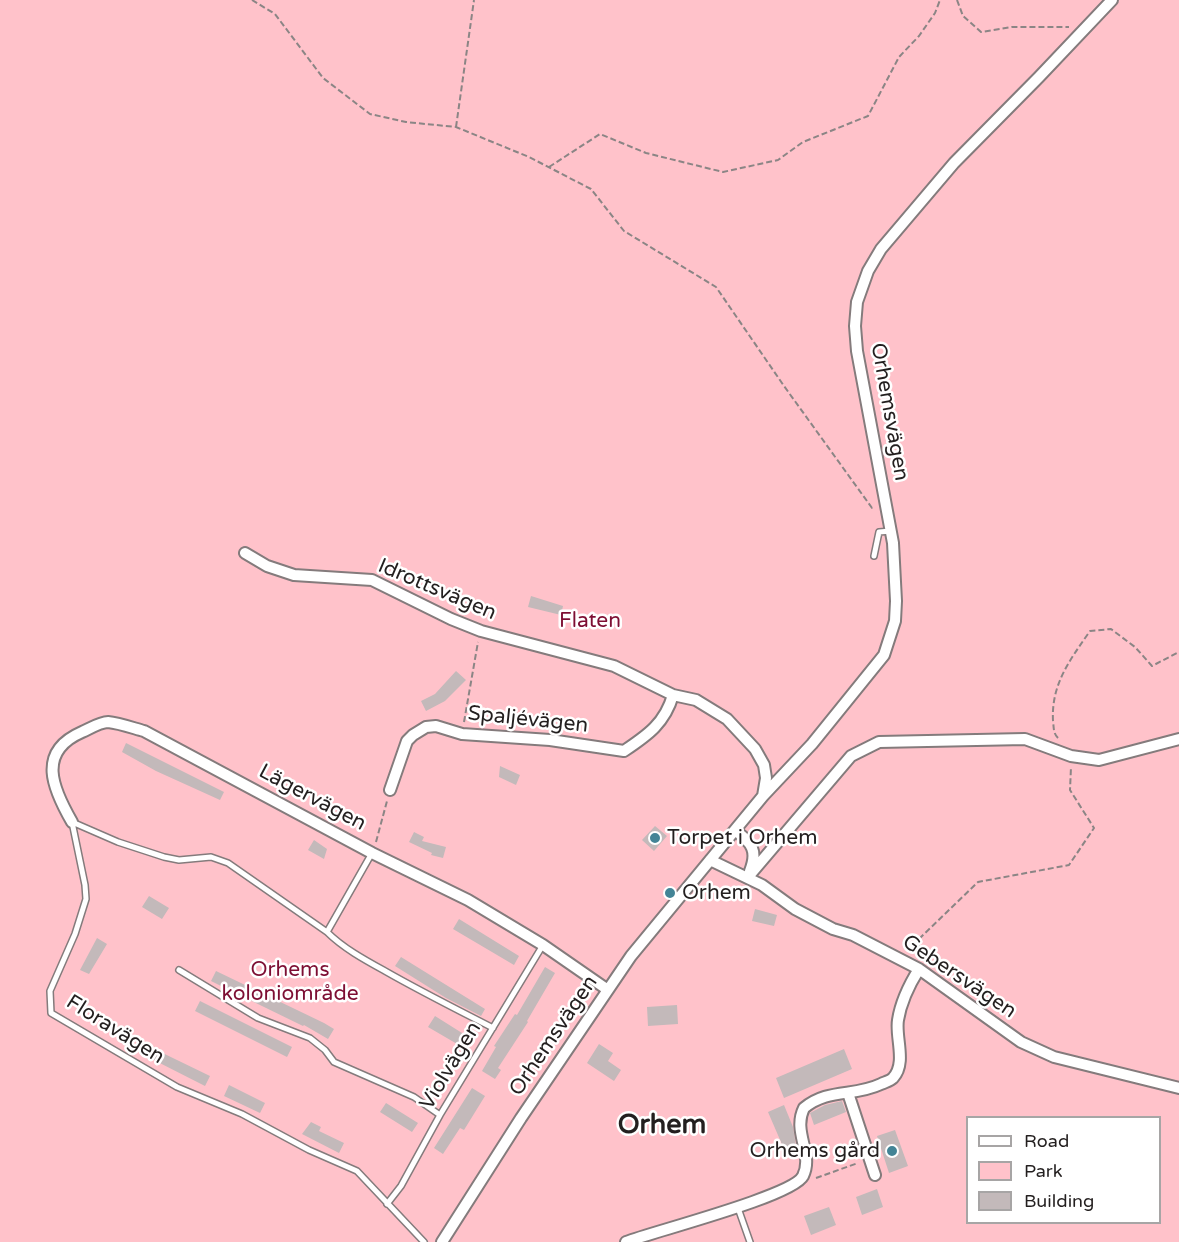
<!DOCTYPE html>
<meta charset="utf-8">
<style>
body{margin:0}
#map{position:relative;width:1179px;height:1242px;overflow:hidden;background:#fef6f6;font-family:"Varela Round",sans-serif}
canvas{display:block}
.legend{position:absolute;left:966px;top:1116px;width:195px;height:108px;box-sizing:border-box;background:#fff;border:2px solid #a7a5a5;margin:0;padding:8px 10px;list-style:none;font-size:18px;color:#231f1f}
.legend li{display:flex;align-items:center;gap:12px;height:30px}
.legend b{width:30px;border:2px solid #a7a5a5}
</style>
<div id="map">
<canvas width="1179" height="1242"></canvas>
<ul class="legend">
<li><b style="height:8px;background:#fff"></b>Road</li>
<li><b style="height:16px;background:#ffc2ca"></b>Park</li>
<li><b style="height:16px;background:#c3b9ba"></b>Building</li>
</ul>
</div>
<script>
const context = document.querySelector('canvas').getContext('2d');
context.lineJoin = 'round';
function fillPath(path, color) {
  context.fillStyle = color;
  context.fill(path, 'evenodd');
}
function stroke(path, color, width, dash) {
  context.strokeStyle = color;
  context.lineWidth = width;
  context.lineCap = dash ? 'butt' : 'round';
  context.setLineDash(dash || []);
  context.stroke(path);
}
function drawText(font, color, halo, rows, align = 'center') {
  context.font = font + ' "Varela Round",sans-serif';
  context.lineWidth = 5;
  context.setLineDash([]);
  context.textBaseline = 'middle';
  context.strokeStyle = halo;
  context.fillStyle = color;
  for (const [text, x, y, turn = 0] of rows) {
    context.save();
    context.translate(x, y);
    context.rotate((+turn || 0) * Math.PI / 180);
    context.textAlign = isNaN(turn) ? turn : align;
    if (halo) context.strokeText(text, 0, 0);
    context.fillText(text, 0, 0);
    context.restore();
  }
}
fillPath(new Path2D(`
 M 0,0 L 1179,0 L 1179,1242 L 0,1242 ZM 968,1118 L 1160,1118 L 1160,1222 L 968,1222 Z`), '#ffc2ca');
fillPath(new Path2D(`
 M 531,596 L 563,606 L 561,615 L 528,607 Z
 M 456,671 L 466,680 L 445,701 L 426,711 L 421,701 L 435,694 Z
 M 126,743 L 224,792 L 220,800 L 156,771 L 122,752 Z
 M 500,766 L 520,775 L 516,785 L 499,777 Z
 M 655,826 L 667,836 L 654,851 L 642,840 Z
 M 414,832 L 424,837 L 422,841 L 446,847 L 443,858 L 431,855 L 432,853 L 409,842 Z
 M 314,840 L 327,849 L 324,859 L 308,850 Z
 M 149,896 L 169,908 L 162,919 L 142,907 Z
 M 755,909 L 777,915 L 774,926 L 752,921 Z
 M 459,919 L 519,956 L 514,965 L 453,929 Z
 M 97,938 L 107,944 L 89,974 L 80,970 Z
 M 401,957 L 485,1009 L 481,1016 L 446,998 L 395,966 Z
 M 545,967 L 555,973 L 527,1021 L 528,1022 L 498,1068 L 501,1070 L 495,1079 L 482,1071 L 496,1047 L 494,1046 L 515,1014 L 517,1015 Z
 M 216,971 L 324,1023 L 334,1029 L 328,1039 L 304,1025 L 303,1026 L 221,986 L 211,981 Z
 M 200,1001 L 292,1047 L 287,1057 L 195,1011 Z
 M 677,1005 L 678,1024 L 648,1026 L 647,1007 Z
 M 435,1016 L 470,1038 L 464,1048 L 428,1027 Z
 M 144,1044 L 210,1076 L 205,1086 L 140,1053 Z
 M 599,1044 L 613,1053 L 608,1061 L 621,1070 L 614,1081 L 587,1063 Z
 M 844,1049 L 852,1069 L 784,1098 L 776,1078 Z
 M 229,1085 L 265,1103 L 260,1113 L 224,1096 Z
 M 472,1088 L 485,1096 L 464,1130 L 460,1128 L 443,1154 L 434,1148 Z
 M 842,1101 L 846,1112 L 814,1125 L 810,1113 L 825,1105 Z
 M 386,1103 L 418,1123 L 412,1132 L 380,1112 Z
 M 784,1105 L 793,1127 L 797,1152 L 787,1156 L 768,1112 Z
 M 311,1122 L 321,1127 L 319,1131 L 344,1143 L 339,1153 L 302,1134 Z
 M 895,1130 L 908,1166 L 889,1173 L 877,1136 Z
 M 877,1189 L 883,1207 L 862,1215 L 856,1197 Z
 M 829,1207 L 836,1225 L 811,1235 L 804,1216 Z`), '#c3b9ba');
const lane = new Path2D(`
 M 874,556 L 879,532 L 891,531
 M 327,932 L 372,853
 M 179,970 L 258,1018 L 310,1038 L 325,1050 L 334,1062 L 414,1097 L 440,1115
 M 387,1204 L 401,1186 L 440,1115 L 543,945
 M 738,1208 L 750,1242
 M 424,1242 L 357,1171 L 309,1150 L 242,1114 L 177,1087 L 51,1013 L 50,991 L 75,934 L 86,899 L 85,885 L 72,822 L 118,842 L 164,857 L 179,860 L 211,857 L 228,863 L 327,932 C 343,948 365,960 385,971 C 420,991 456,1009 493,1028`);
const street = new Path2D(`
 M 245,553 L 267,566 L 294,575 L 372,580 L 451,619 L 481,631 L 614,666 L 673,695 L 696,700 L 727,719 L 755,749 L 764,765 L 766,778 L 763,796
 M 390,790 L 407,741 L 413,735 L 426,727 L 436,726 L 462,734 L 550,740 L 624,751 C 648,735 665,723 673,695
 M 72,822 C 53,789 36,752 82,732 C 89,729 100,722 108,722 C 119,723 133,728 144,731 L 372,853 L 468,900 L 543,945 L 608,990
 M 736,831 C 752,843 758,851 750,871
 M 710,860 L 762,885 L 795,909 L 833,929 L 853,935 L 919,969 L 1021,1042 L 1054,1057 L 1179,1088
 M 748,877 L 851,756 L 879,742 L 1025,739 L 1071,756 L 1099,760 L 1179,739
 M 848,1093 L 875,1175
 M 442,1242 L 521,1118 L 631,956 L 763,796 L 812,744 L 884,655 L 895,621 L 896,601 L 893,543 L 857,351 L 855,326 L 857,302 L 868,271 L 881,249 L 954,163 L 1039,77 L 1112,0
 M 626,1242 C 655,1231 793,1196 803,1176 C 814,1154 792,1132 804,1108 C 828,1088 854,1097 881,1084 C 885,1082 890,1081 893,1078 C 907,1063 895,1037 898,1020 C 901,1001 909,985 919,969`);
stroke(lane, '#847b7c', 8);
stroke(street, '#847b7c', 14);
stroke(new Path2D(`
 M 252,0 L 275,14 L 323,78 L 370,114 L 406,122 L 456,127 L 529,157 L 591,189 L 624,231 L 716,287 L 784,386 L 872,508 L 875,508
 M 957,0 L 963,16 L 981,32 L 1012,27 L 1069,27
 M 456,127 L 474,0
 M 549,167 L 600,134 L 646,153 L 723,172 L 778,160 L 803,142 L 868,116 L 899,57 L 919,36 L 935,13 L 940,0
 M 464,722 L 478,642
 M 1058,738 C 1053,733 1054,728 1053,721 C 1051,684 1070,660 1090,631 L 1111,629 L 1135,647 L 1152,666 L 1179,652
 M 376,842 L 387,801
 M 919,957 L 919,939 L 978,882 L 1069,865 L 1094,828 L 1070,790 L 1071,767
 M 816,1178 L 858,1163`), '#8b8585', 2, [6, 3]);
stroke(lane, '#fff', 5);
stroke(street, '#fff', 10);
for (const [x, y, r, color] of [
 [655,838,6,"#438496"],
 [670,893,6,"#438496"],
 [892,1151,6,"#438496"]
]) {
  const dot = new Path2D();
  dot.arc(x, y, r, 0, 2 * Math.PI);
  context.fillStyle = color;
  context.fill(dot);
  stroke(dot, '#fff', 2);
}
drawText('21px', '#231f1f', '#fff', [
 ["Orhemsvägen",889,412,80],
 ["Idrottsvägen",437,590,23],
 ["Spaljévägen",528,720,6],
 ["Lägervägen",312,798,28],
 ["Gebersvägen",959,977,34],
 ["Floravägen",115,1030,32],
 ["Orhemsvägen",554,1036,-56],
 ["Violvägen",451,1066,-59]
]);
drawText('21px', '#7d0e33', '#fff', [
 ["Flaten",590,621],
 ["Orhems",290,970],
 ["koloniområde",290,994]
]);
drawText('21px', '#231f1f', '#fff', [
 ["Torpet i Orhem",667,838],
 ["Orhem",682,893],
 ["Orhems gård",880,1151,"right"]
], 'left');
drawText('bold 27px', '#231f1f', '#fff', [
 ["Orhem",662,1126]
]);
</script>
